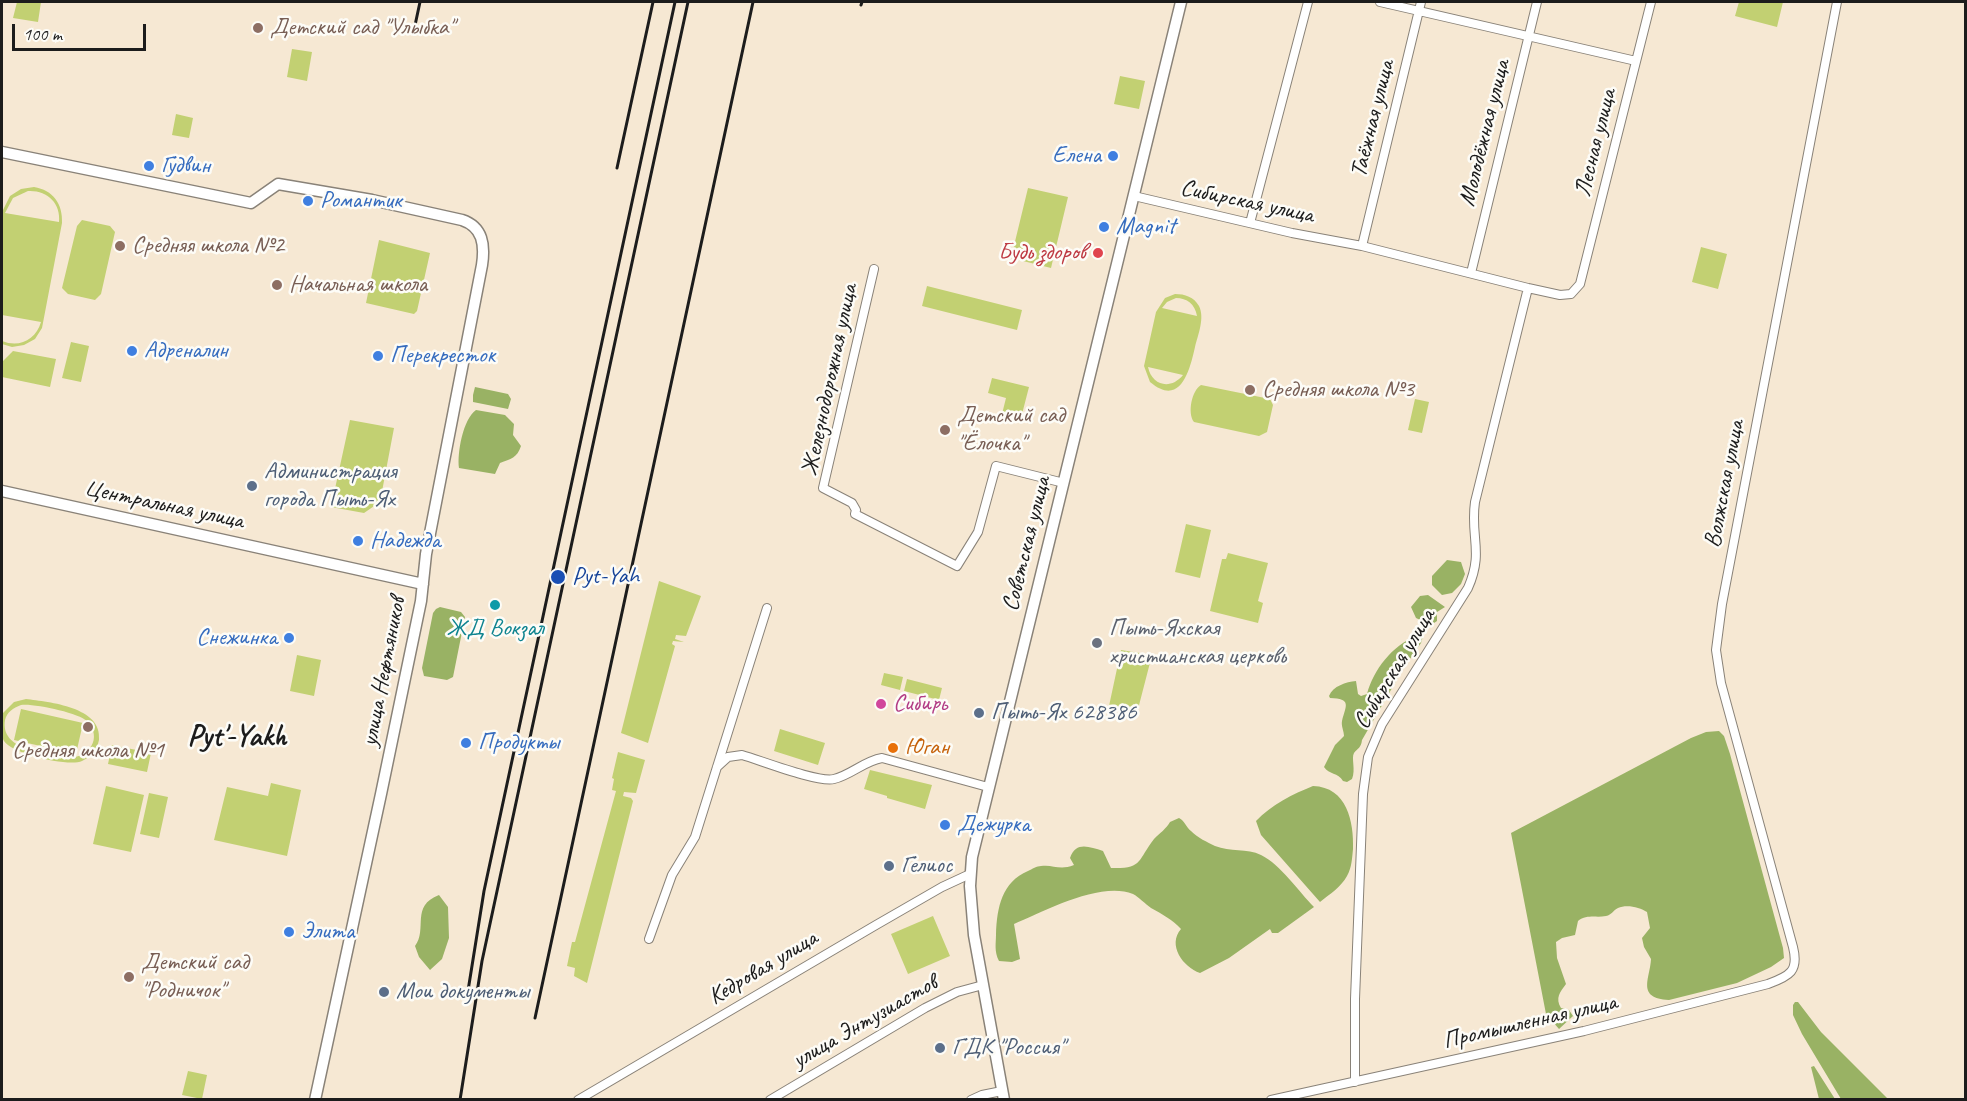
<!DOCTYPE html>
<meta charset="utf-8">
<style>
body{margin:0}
#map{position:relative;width:1967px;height:1101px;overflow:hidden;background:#f6e8d3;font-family:Caveat,sans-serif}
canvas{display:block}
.frame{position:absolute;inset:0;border:3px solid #1c1c1c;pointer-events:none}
.scale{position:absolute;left:12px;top:24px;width:134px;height:27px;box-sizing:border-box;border:3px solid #1c1c1c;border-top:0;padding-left:8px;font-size:18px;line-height:21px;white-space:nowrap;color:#1c1c1c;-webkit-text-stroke:4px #fdfcf7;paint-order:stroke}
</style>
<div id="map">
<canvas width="1967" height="1101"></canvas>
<div class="frame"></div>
<div class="scale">100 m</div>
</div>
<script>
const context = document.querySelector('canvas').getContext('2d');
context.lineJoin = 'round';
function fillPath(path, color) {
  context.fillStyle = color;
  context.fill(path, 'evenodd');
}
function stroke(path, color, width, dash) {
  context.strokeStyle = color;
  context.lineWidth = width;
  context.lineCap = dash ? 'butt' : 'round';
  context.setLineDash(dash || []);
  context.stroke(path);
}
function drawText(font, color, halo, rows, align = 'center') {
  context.font = font + ' Caveat,sans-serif';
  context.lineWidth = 5;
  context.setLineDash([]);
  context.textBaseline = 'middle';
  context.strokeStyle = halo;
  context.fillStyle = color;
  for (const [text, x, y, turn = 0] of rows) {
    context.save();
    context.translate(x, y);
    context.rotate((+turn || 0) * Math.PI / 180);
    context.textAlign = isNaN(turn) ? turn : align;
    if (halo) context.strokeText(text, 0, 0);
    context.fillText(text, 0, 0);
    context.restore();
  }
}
fillPath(new Path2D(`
 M 17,2 L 41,2 L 38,22 L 13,18 Z
 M 1739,2 L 1783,2 L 1777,27 L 1735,16 Z
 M 292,49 L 312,52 L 307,81 L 287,77 Z
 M 1120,76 L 1145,81 L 1139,109 L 1114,104 Z
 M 176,114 L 193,118 L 189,138 L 172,135 Z
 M 34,187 C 53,190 63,204 62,223 L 42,328 L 35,339 L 24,345 L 12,347 L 2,344 L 2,341 C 19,348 36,340 41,322 L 2,315 L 2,212 L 10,196 L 21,189 ZM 28,191 C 47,190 61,203 59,222 L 5,213 L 13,198 Z
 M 1028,188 L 1068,197 L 1051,268 L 1011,258 Z
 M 82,220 L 110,226 L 115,232 L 101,294 L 95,300 L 68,294 L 62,288 L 77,226 Z
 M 379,240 L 430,253 L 417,311 L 414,314 L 366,303 Z
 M 1701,247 L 1727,254 L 1718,289 L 1692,282 Z
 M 927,286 L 1022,310 L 1017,330 L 922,306 Z
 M 1175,294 C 1185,294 1194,297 1199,306 C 1205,318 1198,335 1195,347 C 1190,369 1181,408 1150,382 L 1144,366 L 1156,312 L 1165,298 ZM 1176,298 C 1187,298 1195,304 1197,316 L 1162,308 L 1167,302 ZM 1148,367 L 1183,375 C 1171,390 1152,386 1148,367 Z
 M 71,342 L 89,346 L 81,382 L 62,378 Z
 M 13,351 L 56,359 L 50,387 L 2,377 L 2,362 Z
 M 992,378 L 1029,387 L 1021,418 L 1002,414 L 1006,398 L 988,393 Z
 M 1201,385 L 1270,399 L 1273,405 L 1267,432 L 1259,436 L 1194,422 C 1187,413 1192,390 1201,385 Z
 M 1415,399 L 1429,402 L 1422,433 L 1408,430 Z
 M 350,420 L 394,428 L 380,502 L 364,513 L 331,507 Z
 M 1186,524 L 1211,530 L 1200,578 L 1175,572 Z
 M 1228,553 L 1268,563 L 1258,601 L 1263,603 L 1258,623 L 1210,611 L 1222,559 L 1226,559 Z
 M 659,581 L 701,596 L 686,636 L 676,635 L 675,639 L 684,642 L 673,641 L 672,644 L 675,646 L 648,743 L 621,733 Z
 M 1121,650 L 1152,655 L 1137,713 L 1109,706 Z
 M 297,655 L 321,660 L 314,696 L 290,691 Z
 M 884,673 L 903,677 L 900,690 L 881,685 Z
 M 907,679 L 942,688 L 939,700 L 904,691 Z
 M 26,699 C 49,702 103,707 99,740 C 97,750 91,757 82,761 C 69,767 12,754 4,741 C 0,735 1,722 2,714 L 14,702 ZM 21,705 C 33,703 79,713 87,721 C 105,740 85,762 63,757 C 44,753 0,750 5,720 C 7,712 13,708 21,705 Z
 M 21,709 L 83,723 L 76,754 L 14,740 Z
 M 780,729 L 825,743 L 818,765 L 774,751 Z
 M 112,745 L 151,753 L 147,772 L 108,764 Z
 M 618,752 L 645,760 L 636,793 L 624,792 L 623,796 L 631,798 L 633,801 L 587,983 L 574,976 L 575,968 L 567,966 L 572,942 L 575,942 L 616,791 L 612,790 L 614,779 L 612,778 Z
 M 870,770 L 932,785 L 925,809 L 887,798 L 887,796 L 864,789 Z
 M 271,783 L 301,790 L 287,856 L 214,840 L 227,787 L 268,796 Z
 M 106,786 L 144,795 L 131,852 L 93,844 Z
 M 149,793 L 168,797 L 159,838 L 140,834 Z
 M 933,916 L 950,956 L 908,974 L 891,934 Z
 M 188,1071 L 207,1075 L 202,1099 L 182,1095 Z`), '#c2d072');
fillPath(new Path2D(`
 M 475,387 L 508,394 L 511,399 L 508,409 L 473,402 L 473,395 Z
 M 476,410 L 505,415 L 514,424 L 513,435 L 521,446 C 517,458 511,459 500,463 L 495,474 L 459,468 C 457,453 463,419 476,410 Z
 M 1447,560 L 1461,562 L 1465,574 L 1461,584 L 1452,593 L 1442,595 L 1432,585 L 1432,576 Z
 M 1428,595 L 1445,607 L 1437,612 L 1437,621 L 1431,625 L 1416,618 L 1411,607 L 1420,596 Z
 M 440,607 L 461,612 L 465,617 L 453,677 L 447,680 L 424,676 L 422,668 L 433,613 L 436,609 Z
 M 1418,627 L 1424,633 L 1421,643 L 1403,669 L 1362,740 C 1361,748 1358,748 1354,753 C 1351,758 1356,770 1352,779 L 1347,782 L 1343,781 C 1338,772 1329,775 1324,767 L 1335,745 L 1344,736 C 1344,731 1341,726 1342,721 C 1346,705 1352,699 1330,698 L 1329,696 C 1333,686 1346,682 1356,681 L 1358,694 L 1361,696 L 1367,694 C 1374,669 1391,647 1417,635 L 1416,628 Z
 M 1719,731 L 1724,736 L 1730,754 L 1783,948 L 1784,958 L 1771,967 L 1737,983 L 1669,1000 C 1636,998 1650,979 1651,959 L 1644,947 L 1642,938 L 1650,928 L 1647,912 C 1640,907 1626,904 1618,908 C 1613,910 1612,915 1606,916 C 1596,918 1587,914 1578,921 L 1575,935 L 1562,938 L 1556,942 L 1557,958 L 1566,984 C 1560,992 1555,998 1561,1008 L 1569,1010 L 1573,1016 L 1559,1029 L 1546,1014 L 1511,833 L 1691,738 L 1706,732 Z
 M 1313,786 C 1347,787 1354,822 1353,849 C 1352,858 1352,867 1347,876 C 1341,887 1330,894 1320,902 L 1261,835 L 1256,821 C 1271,805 1293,794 1313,786 Z
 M 1179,818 C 1185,821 1186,827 1191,831 C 1198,838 1207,842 1215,846 C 1230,852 1247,848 1261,855 C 1280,864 1299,892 1314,907 L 1278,933 L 1272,933 L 1270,929 L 1229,958 L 1200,973 C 1183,967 1167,945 1181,929 C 1173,920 1162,914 1151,908 C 1145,904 1139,897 1133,894 C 1100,881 1045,911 1014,924 L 1020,959 L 1012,962 L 999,961 C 994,951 996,944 996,934 C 997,907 1002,882 1028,871 C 1032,869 1037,866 1041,866 C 1053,864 1059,871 1074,865 L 1070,858 C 1076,841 1089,847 1103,851 L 1111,868 C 1143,869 1137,861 1154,839 C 1160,833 1166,829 1170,822 Z
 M 439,895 L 448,907 L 449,938 L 442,959 L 430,970 L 419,957 L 415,946 C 428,929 410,906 439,895 Z
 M 1795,1002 L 1798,1002 L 1821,1032 L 1888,1099 L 1841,1099 L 1802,1034 L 1793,1015 L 1793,1005 Z
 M 1814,1066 L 1835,1099 L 1819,1099 L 1811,1067 Z`), '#99b264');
const street = new Path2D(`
 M 1380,2 L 1636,61
 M 1134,196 L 1292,233 L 1362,246 L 1528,288 L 1560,295 L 1571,294 L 1580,284 L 1651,2
 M 1250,223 L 1308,2
 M 1362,246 L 1421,2
 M 874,269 L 823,488 L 852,503 L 856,510 L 855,514 L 957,566 L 978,532 L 996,466 L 1064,483
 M 1471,273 L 1537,2
 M 717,767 L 728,757 L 742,755 C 760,760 818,783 834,779 C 851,775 864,761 882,758 L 988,787
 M 649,939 L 672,875 L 695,837 L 767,608
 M 1355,1082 L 1355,999 L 1363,794 L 1368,757 L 1382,724 L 1468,588 C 1484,552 1470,537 1475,502 L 1528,288
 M 578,1100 L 876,925 L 942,887 L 970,874
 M 770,1100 L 925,1008 L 957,992 L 983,985
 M 971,1100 L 982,1095 L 1002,1091
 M 1271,1100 L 1584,1031 L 1768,984 C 1790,976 1799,971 1793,947 L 1721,683 L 1716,650 L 1722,604 L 1837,2`);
const secondary = new Path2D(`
 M 2,152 L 251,203 L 278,184 L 372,200 L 462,220 C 483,227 485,245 482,265 L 426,554 L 421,601 L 381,794 L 315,1100
 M 2,491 L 423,584
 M 1004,1100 L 974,935 L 970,886 L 972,857 L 1181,2`);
stroke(street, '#898278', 10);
stroke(secondary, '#898278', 13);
stroke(street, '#fff', 8);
stroke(secondary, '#fff', 10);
stroke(new Path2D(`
 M 861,5 L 862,2
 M 414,30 L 420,2
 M 617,168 L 653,2
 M 467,997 L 484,891 L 675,2
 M 535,1018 L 753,2
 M 460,1100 L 482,961 L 688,2`), '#1c1c1c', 3);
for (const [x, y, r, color] of [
 [258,28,6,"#8d6e63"],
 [1113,156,6,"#3f7fe0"],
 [149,166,6,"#3f7fe0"],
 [308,201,6,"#3f7fe0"],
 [1104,227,6,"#3f7fe0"],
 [120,246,6,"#8d6e63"],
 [1098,253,6,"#e0444e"],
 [277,285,6,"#8d6e63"],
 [132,351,6,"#3f7fe0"],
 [378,356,6,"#3f7fe0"],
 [1250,390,6,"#8d6e63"],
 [945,430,6,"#8d6e63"],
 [252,486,6,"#5c6f8a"],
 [358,541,6,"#3f7fe0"],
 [558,577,8,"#1a4fb4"],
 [495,605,6,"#0f9aa8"],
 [289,638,6,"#3f7fe0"],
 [1097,643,6,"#6b7280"],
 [881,704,6,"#d1479c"],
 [979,713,6,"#5c6f8a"],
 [88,727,6,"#8d6e63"],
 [466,743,6,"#3f7fe0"],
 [893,748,6,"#e8710a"],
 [945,825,6,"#3f7fe0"],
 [889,866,6,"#5c6f8a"],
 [289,932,6,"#3f7fe0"],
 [129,977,6,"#8d6e63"],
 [384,992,6,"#5c6f8a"],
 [940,1048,6,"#5c6f8a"]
]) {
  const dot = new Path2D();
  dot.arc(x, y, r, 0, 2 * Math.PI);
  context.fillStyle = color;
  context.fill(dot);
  stroke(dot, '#fdfcf7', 2);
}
drawText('24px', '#785e54', '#fdfcf7', [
 ["Детский сад \"Улыбка\"",270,28],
 ["Средняя школа №2",132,246],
 ["Начальная школа",289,285],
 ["Средняя школа №3",1262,390],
 ["Детский сад",957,416],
 ["\"Ёлочка\"",957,444],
 ["Средняя школа №1",88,751,"center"],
 ["Детский сад",141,963],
 ["\"Родничок\"",141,991]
], 'left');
drawText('24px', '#1c1c1c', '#fdfcf7', [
 ["Таёжная улица",1373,119,-76],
 ["Молодёжная улица",1485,133,-76],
 ["Лесная улица",1596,143,-76],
 ["Сибирская улица",1247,202,12],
 ["Железнодорожная улица",830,380,-78],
 ["Волжская улица",1725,484,-79],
 ["Центральная улица",164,505,12],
 ["Советская улица",1027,544,-76],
 ["Сибирская улица",1395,669,-59],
 ["улица Нефтяников",384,672,-79],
 ["Кедровая улица",763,968,-31],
 ["улица Энтузиастов",865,1022,-30],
 ["Промышленная улица",1530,1022,-13]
]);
drawText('24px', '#366cbe', '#fdfcf7', [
 ["Елена",1101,156,"right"],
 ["Гудвин",161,166],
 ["Романтик",320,201],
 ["Magnit",1116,227],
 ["Адреналин",144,351],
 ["Перекресток",390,356],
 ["Надежда",370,541],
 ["Снежинка",277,638,"right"],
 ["Продукты",478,743],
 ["Дежурка",957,825],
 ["Элита",301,932]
], 'left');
drawText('24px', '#be3a42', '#fdfcf7', [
 ["Будь здоров",1086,253]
], 'right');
drawText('24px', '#4e5e75', '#fdfcf7', [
 ["Администрация",264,472],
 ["города Пыть-Ях",264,500],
 ["Пыть-Ях 628386",991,713],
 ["Гелиос",901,866],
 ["Мои документы",396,992],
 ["ГДК \"Россия\"",952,1048]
], 'left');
drawText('24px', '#164399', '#fdfcf7', [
 ["Pyt-Yah",572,577]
], 'left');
drawText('24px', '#0d838f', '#fdfcf7', [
 ["ЖД Вокзал",495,629]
]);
drawText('24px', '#5b616d', '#fdfcf7', [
 ["Пыть-Яхская",1109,629],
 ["христианская церковь",1109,657]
], 'left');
drawText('24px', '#b23c85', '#fdfcf7', [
 ["Сибирь",893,704]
], 'left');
drawText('24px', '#c56008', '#fdfcf7', [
 ["Юган",905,748]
], 'left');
drawText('bold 30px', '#1c1c1c', '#fdfcf7', [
 ["Pyt'-Yakh",237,737]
]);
</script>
